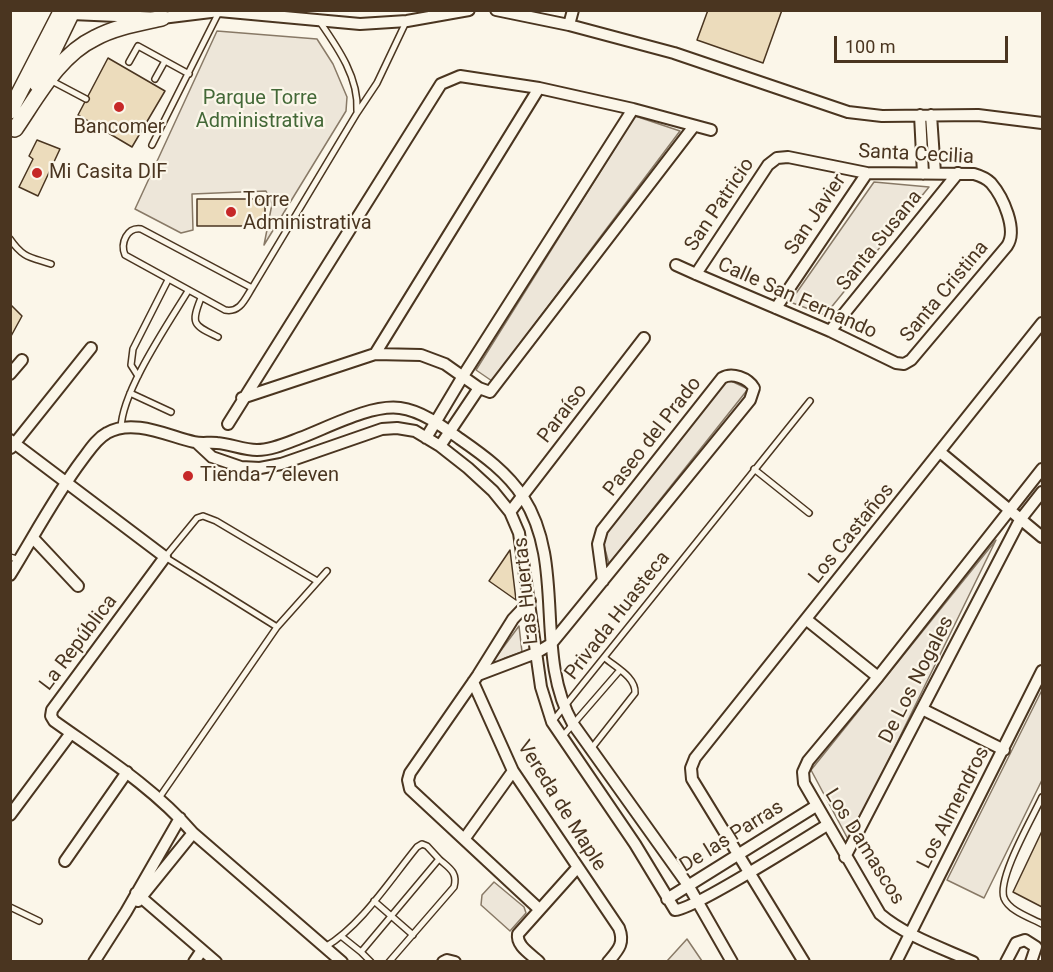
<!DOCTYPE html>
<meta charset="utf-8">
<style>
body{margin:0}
#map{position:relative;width:1053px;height:972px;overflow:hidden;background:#fbf6e9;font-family:Roboto,sans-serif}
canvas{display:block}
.frame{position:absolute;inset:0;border:12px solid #4a3520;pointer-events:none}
.scale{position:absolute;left:834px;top:36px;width:174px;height:27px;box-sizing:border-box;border:3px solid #4a3520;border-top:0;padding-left:8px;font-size:18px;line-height:21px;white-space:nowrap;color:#4a3520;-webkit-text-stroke:4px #fbf6e9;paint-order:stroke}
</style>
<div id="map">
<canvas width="1053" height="972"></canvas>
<div class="frame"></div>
<div class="scale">100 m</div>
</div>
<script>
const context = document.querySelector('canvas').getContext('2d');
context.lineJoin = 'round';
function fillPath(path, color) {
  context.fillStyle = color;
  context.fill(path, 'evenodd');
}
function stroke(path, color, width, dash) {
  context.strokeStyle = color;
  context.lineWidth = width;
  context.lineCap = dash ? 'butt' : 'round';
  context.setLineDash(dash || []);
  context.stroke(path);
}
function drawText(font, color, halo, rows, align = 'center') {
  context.font = font + ' Roboto,sans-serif';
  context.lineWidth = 4.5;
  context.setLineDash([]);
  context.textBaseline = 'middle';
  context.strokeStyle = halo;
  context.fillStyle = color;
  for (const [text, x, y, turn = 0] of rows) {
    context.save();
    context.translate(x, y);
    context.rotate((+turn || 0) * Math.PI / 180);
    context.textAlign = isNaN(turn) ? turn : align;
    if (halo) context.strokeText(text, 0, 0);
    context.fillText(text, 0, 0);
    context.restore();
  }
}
const green = new Path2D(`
 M 217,31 L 317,39 L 333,64 L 347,97 L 346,111 L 264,245 L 272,204 L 266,191 L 192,194 L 193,230 L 181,233 L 135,209 Z
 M 635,116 L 680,131 L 492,381 L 476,370 Z
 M 874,182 L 929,187 L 825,315 L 790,302 Z
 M 727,379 L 748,389 L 609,564 L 602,538 Z
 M 996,540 L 849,841 L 811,770 Z
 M 519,626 L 522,652 L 505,658 L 488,668 Z
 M 1042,690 L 1042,780 L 984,898 L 947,880 Z
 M 494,882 L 524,907 L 526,913 L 510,931 L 481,905 L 482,895 Z
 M 687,939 L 702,961 L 667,961 Z`);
fillPath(green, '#ede6d9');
stroke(green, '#887966', 1.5);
const building = new Path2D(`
 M 708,10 L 782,10 L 763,63 L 697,40 Z
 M 108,58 L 165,91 L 132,147 L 78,115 Z
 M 37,140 L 60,149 L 38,196 L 19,187 L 33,159 L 29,156 Z
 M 197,199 L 265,199 L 265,226 L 197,226 Z
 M 10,304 L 22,316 L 10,338 Z
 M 510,550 L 516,600 L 489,581 Z
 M 1042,831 L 1042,907 L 1013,892 Z`);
fillPath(building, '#ecdcbc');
stroke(building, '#4a3520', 1.5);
const lane = new Path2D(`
 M 320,22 C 338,48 359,78 357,111
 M 129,62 L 138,46 L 189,74
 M 155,79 L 165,61
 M 50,80 L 86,99
 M 152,145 L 219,12
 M 10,239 C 23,258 30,257 51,264
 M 252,288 L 141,229 C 127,227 120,243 125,255 L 225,310 C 240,313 245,299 252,288 L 357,113 L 377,83 L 406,22
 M 201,298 C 190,325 194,325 218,337
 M 138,376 L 131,365 L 133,349 L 168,280
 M 130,393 L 171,412
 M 121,428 C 122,391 168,324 188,291
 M 754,469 L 809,513
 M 10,557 L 20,560
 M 317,581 L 216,521 L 203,516 L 197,518 L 165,557 L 277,627 L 327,571
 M 552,722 L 810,401
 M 562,737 L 620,670
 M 591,749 L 635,693 C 636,677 615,667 605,658
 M 1042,797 C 1033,817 997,878 1004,898 C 1009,911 1031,918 1042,924
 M 159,798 L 277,627
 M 374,901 L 413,935
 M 10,907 L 39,921
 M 325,947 C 361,926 390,880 417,847 L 422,844 L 427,846 L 439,859 L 361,952 L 341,936
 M 361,952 L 371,962
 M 389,962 L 454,887 C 458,872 449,868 439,859`);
const street = new Path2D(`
 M 496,10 L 569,25 L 674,53 L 848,112 L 882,116 L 978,115 L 1042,123
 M 67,11 L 72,14 L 162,18 L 219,11 L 360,24 L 407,21 L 469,10
 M 569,25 L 573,10
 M 920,115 L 923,174
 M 931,115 L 935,173
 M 676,265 L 696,274 L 830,331 L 896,363 L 904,364 L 911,360 L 1007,246 C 1018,230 1003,197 991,183 C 986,178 981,176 974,174 L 867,173 L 788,157 L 777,158 L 768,165 L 696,274
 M 776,308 L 867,173
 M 830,331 L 958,173
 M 375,354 L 539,88
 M 10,374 L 22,360
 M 242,398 L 375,354 L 421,355 L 445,364 L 479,388 L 490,392 L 694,126
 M 228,424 L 441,84 L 460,76 L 539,88 L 633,109 L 711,130
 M 426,438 L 463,376 L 633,109
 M 10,440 L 165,557 L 52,710 L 51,716 L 54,721 C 103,756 153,787 193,833 L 342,962
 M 197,443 L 212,457 L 241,467 L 260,468 L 281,464 L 382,429 L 397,428 L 415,431 L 440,446 L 468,468 L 493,491 L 510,512 L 519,533 L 541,687 L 552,722 L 635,844 L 675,910 C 691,911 806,838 827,825
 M 440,446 L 479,388
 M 11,448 L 91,348
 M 940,452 L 1042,537
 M 510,512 L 644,338
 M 33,538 L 78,586
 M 10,575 C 34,536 55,496 82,460 C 89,451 96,439 107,433 C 133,418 168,436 194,442 C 202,444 209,442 217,443 C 231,444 243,450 257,450 C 272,450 287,443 300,438 C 327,428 371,404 400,408 C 422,411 442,426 460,439 C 483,455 508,473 523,497 C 567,565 533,654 573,724 L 688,885 L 732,962
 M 530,601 L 513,619 L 478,675 L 410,773 L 408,780 L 410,789 L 539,909
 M 807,620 L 878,677
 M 478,675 L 536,653 L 551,644 L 565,627 L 750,400 L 754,388 C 748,378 732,372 722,378 L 602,530 L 598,544 L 603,581
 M 473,682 L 513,771 L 619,928 C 625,944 618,950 608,962
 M 922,709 L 1004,750
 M 10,815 L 71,733
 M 465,838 L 513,771
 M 845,857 L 1020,520 L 1042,492
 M 65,861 L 127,772
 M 136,893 L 216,962
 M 667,899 L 816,806
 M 138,901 L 193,833
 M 94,962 L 126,912 L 180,818
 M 194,962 L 202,950
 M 443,962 L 447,960 L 455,962
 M 539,962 C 531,954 516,946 518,934 L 577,868
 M 804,962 L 692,779 L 691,768 L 695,758 L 1042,323
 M 896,962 L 1042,671
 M 973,962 C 942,948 906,936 880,914 L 804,783 L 803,772 L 808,761 L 878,677 L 1042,469
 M 1006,962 L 1016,943 L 1025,940 L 1036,947 L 1031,962`);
const secondary = new Path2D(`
 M 37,84 L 73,10
 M 10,111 L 62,10
 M 15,129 C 37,97 59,55 95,38 C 115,27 140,23 162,18`);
stroke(lane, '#4a3520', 8);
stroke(street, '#4a3520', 14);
stroke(secondary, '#4a3520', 18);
stroke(lane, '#fbf6e9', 5);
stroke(street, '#fbf6e9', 10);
stroke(secondary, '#fbf6e9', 15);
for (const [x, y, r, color] of [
 [119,107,6,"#c62828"],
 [37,173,6,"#c62828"],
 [231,212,6,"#c62828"],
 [188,476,6,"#c62828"]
]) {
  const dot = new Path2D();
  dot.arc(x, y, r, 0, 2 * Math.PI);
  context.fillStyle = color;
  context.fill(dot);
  stroke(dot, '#fbf6e9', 2);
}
drawText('20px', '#436837', '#fbf6e9', [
 ["Parque Torre",260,99],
 ["Administrativa",260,122]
]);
drawText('20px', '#4a3520', '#fbf6e9', [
 ["Bancomer",119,128,"center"],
 ["Mi Casita DIF",49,173],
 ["Torre",243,201],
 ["Administrativa",243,224],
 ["Tienda 7 eleven",200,476]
], 'left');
drawText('20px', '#4a3520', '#fbf6e9', [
 ["Santa Cecilia",916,155,3],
 ["San Patricio",720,205,-56],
 ["San Javier",816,215,-56],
 ["Santa Susana",880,241,-51],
 ["Santa Cristina",945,292,-50],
 ["Calle San Fernando",797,299,24],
 ["Paraíso",563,414,-53],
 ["Paseo del Prado",653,437,-52],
 ["Los Castaños",852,534,-51],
 ["Las Huertas",527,591,-96],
 ["Privada Huasteca",618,616,-52],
 ["La República",79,643,-53],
 ["De Los Nogales",917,680,-63],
 ["Vereda de Maple",561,806,58],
 ["Los Almendros",954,808,-63],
 ["De las Parras",732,837,-32],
 ["Los Damascos",864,847,58]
]);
</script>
